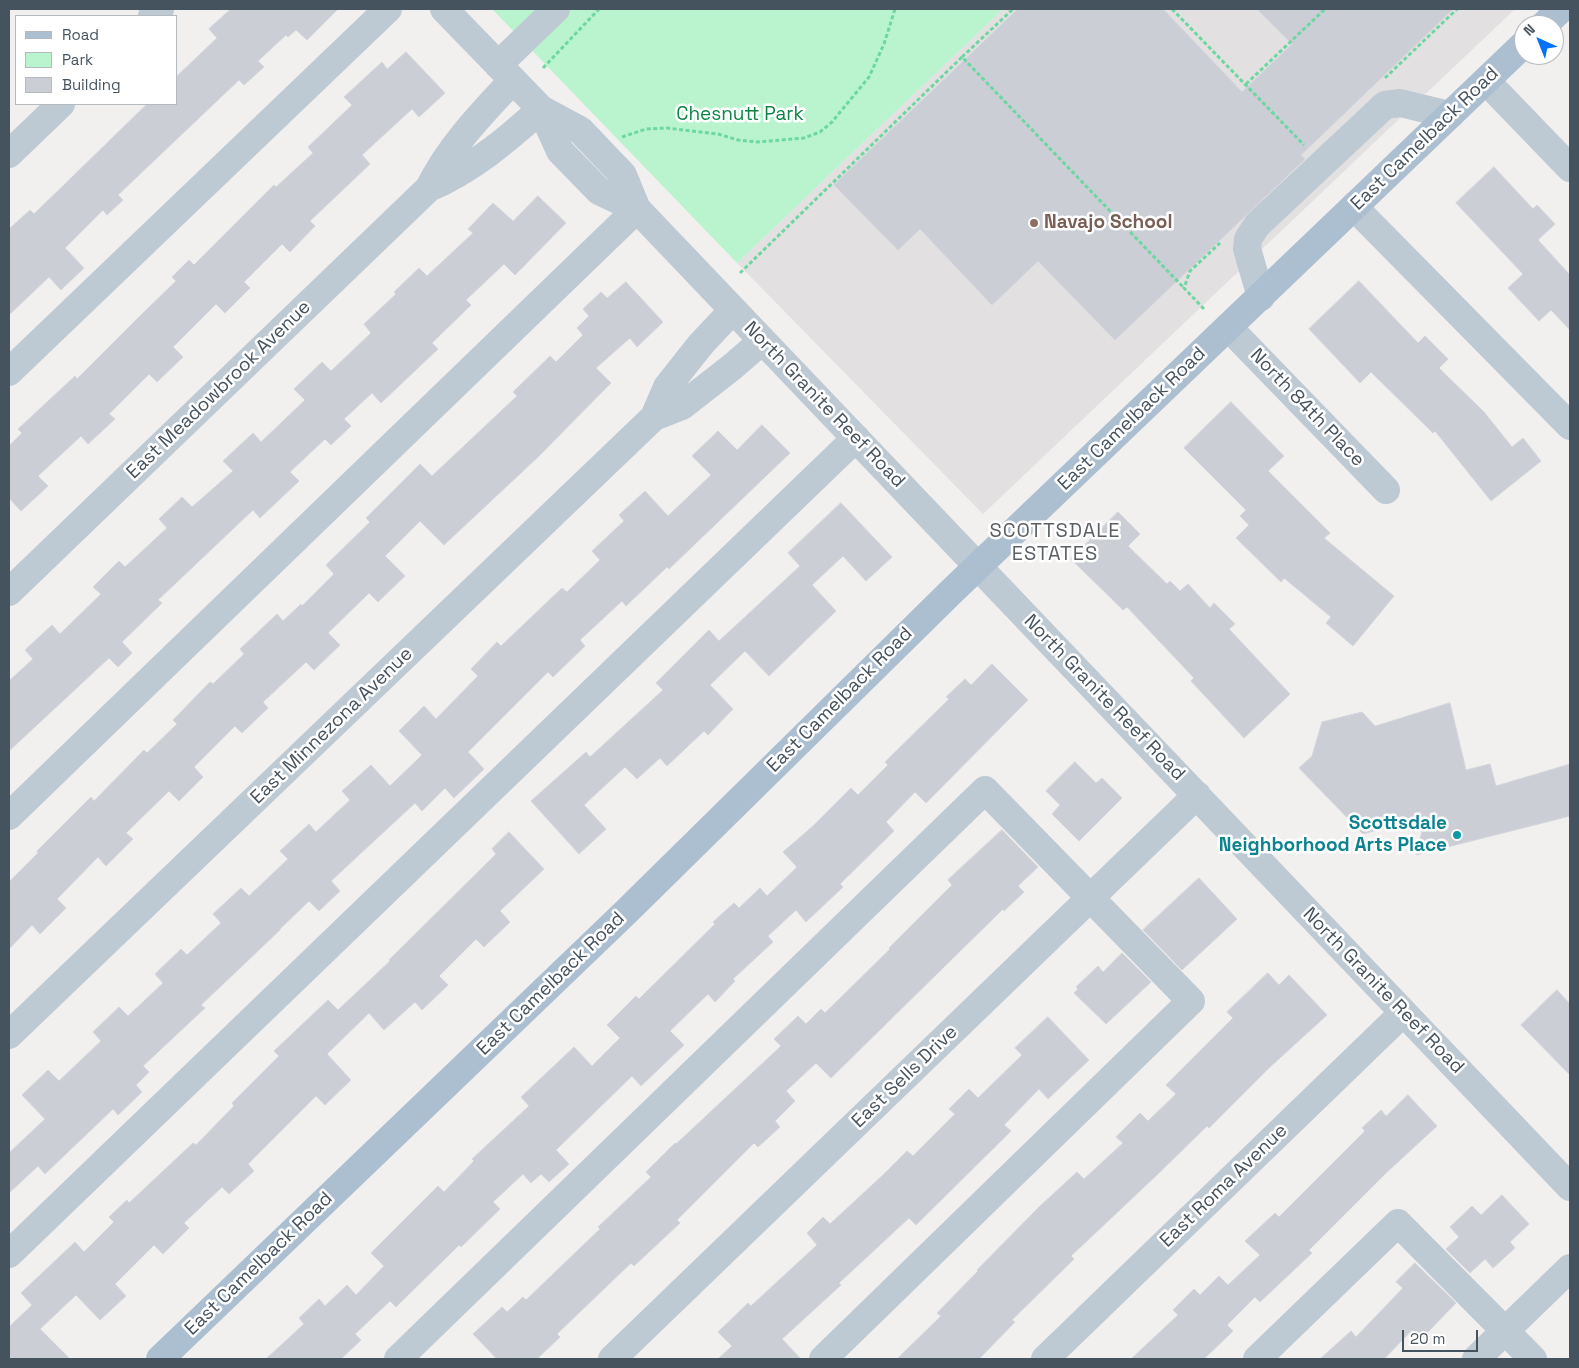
<!DOCTYPE html>
<style>
body{margin:0}
#map{position:relative;width:1579px;height:1368px;overflow:hidden;background:#f2efef;font-family:"Space Grotesk",sans-serif}
canvas{display:block}
.frame{position:absolute;inset:0;border:10px solid #45535f;pointer-events:none}
.legend{position:absolute;left:15px;top:15px;width:162px;height:90px;box-sizing:border-box;background:#fff;border:1px solid #b5babf;margin:0;padding:6px 9px;list-style:none;font-size:15px;color:#45535f}
.legend li{display:flex;align-items:center;gap:10px;height:25px}
.legend b{width:25px;border:1px solid #b5babf}
.north{position:absolute;left:1514px;top:15px;width:50px;height:50px;box-sizing:border-box;background:#fff;border:1px solid #b5babf;border-radius:50%;rotate:316deg;font-size:14px;font-weight:700;line-height:20px;text-align:center;color:#45535f}
.north::after{content:'';display:block;margin:auto;width:18px;height:22px;background:#0472f7;clip-path:polygon(50% 0,100% 100%,50% 72%,0 100%)}
.scale{position:absolute;left:1402px;top:1330px;width:76px;height:22px;box-sizing:border-box;border:2px solid #45535f;border-top:0;padding-left:6px;font-size:15px;line-height:18px;white-space:nowrap;color:#45535f;-webkit-text-stroke:4px #fff;paint-order:stroke}
</style>
<div id="map">
<canvas width="1579" height="1368"></canvas>
<div class="frame"></div>
<ul class="legend">
<li><b style="height:6px;background:#acbfd1"></b>Road</li>
<li><b style="height:14px;background:#b9f4cf"></b>Park</li>
<li><b style="height:14px;background:#cbced5"></b>Building</li>
</ul>
<div class="north">N</div>
<div class="scale">20 m</div>
</div>
<script>
const context = document.querySelector('canvas').getContext('2d');
context.lineJoin = 'round';
function fillPath(path, color) {
  context.fillStyle = color;
  context.fill(path, 'evenodd');
}
function stroke(path, color, width, dash) {
  context.strokeStyle = color;
  context.lineWidth = width;
  context.lineCap = dash ? 'butt' : 'round';
  context.setLineDash(dash || []);
  context.stroke(path);
}
function drawText(font, color, halo, rows, align = 'center') {
  context.font = font + ' "Space Grotesk",sans-serif';
  context.lineWidth = 5;
  context.setLineDash([]);
  context.textBaseline = 'middle';
  context.strokeStyle = halo;
  context.fillStyle = color;
  for (const [text, x, y, turn = 0] of rows) {
    context.save();
    context.translate(x, y);
    context.rotate((+turn || 0) * Math.PI / 180);
    context.textAlign = isNaN(turn) ? turn : align;
    if (halo) context.strokeText(text, 0, 0);
    context.fillText(text, 0, 0);
    context.restore();
  }
}
fillPath(new Path2D(`
 M 1003,9 L 1515,9 L 983,514 L 737,263 Z`), '#e3e0e1');
fillPath(new Path2D(`
 M 492,9 L 1003,9 L 737,263 Z`), '#b9f4cf');
const building = new Path2D(`
 M 231,9 L 338,9 L 307,40 L 296,30 L 288,37 L 286,35 L 258,61 L 264,67 L 244,85 L 239,80 L 118,195 L 123,200 L 107,215 L 103,210 L 65,248 L 84,268 L 61,290 L 49,277 L 9,315 L 9,229 L 30,210 L 34,214 L 147,104 L 176,104 L 176,77 L 217,38 L 209,29 Z
 M 1018,9 L 1163,9 L 1242,92 L 1292,44 L 1257,9 L 1453,9 L 1301,155 L 1305,159 L 1115,340 L 1038,261 L 992,305 L 920,229 L 898,250 L 834,185 Z
 M 406,52 L 445,93 L 419,117 L 412,109 L 362,155 L 370,164 L 310,221 L 315,226 L 290,252 L 282,244 L 244,282 L 250,288 L 225,313 L 216,304 L 173,347 L 183,357 L 157,382 L 149,374 L 109,414 L 115,419 L 88,444 L 81,436 L 38,476 L 48,486 L 21,511 L 9,498 L 9,446 L 22,433 L 18,429 L 75,376 L 77,379 L 141,315 L 176,281 L 172,277 L 189,260 L 194,265 L 274,185 L 276,187 L 313,153 L 308,147 L 352,105 L 344,97 L 382,62 L 387,69 Z
 M 1494,167 L 1533,209 L 1537,205 L 1555,224 L 1538,240 L 1570,275 L 1570,330 L 1551,310 L 1539,321 L 1508,288 L 1523,274 L 1456,203 Z
 M 538,196 L 566,223 L 515,275 L 504,264 L 466,300 L 471,305 L 432,343 L 438,349 L 381,403 L 372,393 L 344,419 L 351,426 L 331,445 L 325,439 L 290,472 L 299,481 L 260,518 L 253,510 L 158,600 L 162,603 L 122,642 L 132,653 L 118,667 L 109,658 L 9,751 L 9,681 L 33,659 L 25,650 L 52,625 L 60,634 L 101,594 L 93,587 L 119,561 L 125,567 L 167,528 L 159,519 L 182,497 L 192,507 L 233,471 L 223,461 L 253,433 L 261,442 L 305,400 L 294,389 L 322,362 L 331,371 L 371,333 L 364,324 L 396,294 L 394,292 L 419,268 L 427,276 L 473,233 L 468,229 L 493,203 L 513,221 Z
 M 1359,281 L 1418,343 L 1425,336 L 1448,359 L 1439,368 L 1484,412 L 1512,447 L 1523,438 L 1541,461 L 1491,501 L 1435,431 L 1433,433 L 1371,372 L 1360,383 L 1309,329 Z
 M 626,282 L 663,322 L 637,347 L 630,338 L 596,368 L 611,383 L 538,457 L 444,545 L 420,521 L 385,556 L 405,576 L 378,602 L 369,593 L 328,633 L 340,645 L 314,670 L 306,662 L 263,702 L 268,708 L 242,733 L 235,726 L 194,767 L 203,777 L 179,801 L 169,791 L 126,833 L 133,839 L 106,866 L 98,857 L 57,899 L 66,908 L 40,934 L 32,925 L 9,949 L 9,882 L 38,853 L 37,851 L 91,797 L 94,801 L 144,750 L 147,753 L 177,724 L 173,720 L 210,682 L 213,684 L 244,654 L 240,649 L 277,614 L 283,621 L 301,604 L 302,606 L 334,574 L 326,565 L 370,522 L 366,518 L 420,464 L 432,476 L 517,396 L 513,392 L 550,356 L 556,362 L 583,335 L 577,328 L 589,316 L 583,309 L 601,292 L 607,298 Z
 M 1231,402 L 1284,456 L 1268,471 L 1330,533 L 1324,538 L 1394,596 L 1353,646 L 1326,623 L 1331,617 L 1284,578 L 1281,582 L 1236,538 L 1249,525 L 1240,516 L 1246,510 L 1184,448 Z
 M 762,425 L 790,453 L 669,569 L 667,567 L 626,606 L 622,601 L 580,640 L 585,646 L 553,677 L 548,672 L 468,752 L 484,769 L 454,798 L 445,788 L 422,811 L 415,803 L 331,881 L 340,891 L 319,911 L 309,901 L 280,929 L 280,930 L 201,1005 L 205,1008 L 143,1066 L 149,1072 L 136,1085 L 142,1092 L 118,1115 L 113,1109 L 45,1174 L 38,1166 L 9,1193 L 9,1153 L 45,1119 L 22,1095 L 48,1070 L 59,1081 L 101,1041 L 93,1032 L 119,1007 L 128,1016 L 163,983 L 155,974 L 181,949 L 187,955 L 221,923 L 213,914 L 241,888 L 249,896 L 288,859 L 280,851 L 309,824 L 316,832 L 350,800 L 342,791 L 371,765 L 390,786 L 422,755 L 399,731 L 424,706 L 436,719 L 478,676 L 471,669 L 497,642 L 501,646 L 562,588 L 567,592 L 600,560 L 592,551 L 624,521 L 619,515 L 645,491 L 668,516 L 711,475 L 692,456 L 718,431 L 737,450 Z
 M 841,503 L 892,557 L 866,581 L 843,556 L 812,585 L 836,611 L 769,676 L 745,651 L 710,685 L 733,709 L 708,735 L 704,731 L 667,766 L 660,758 L 637,779 L 625,767 L 584,805 L 606,829 L 579,854 L 531,801 L 586,752 L 590,757 L 663,690 L 656,683 L 709,630 L 719,641 L 800,566 L 788,553 Z
 M 1118,512 L 1140,534 L 1128,546 L 1167,584 L 1170,581 L 1180,591 L 1188,584 L 1210,608 L 1214,603 L 1235,624 L 1229,629 L 1290,694 L 1244,738 L 1191,681 L 1194,678 L 1127,607 L 1123,610 L 1071,559 Z
 M 992,664 L 1028,700 L 926,803 L 915,792 L 886,822 L 894,831 L 840,884 L 843,887 L 806,922 L 796,910 L 768,936 L 773,942 L 733,979 L 735,981 L 715,1002 L 708,994 L 670,1031 L 684,1045 L 641,1086 L 632,1076 L 556,1150 L 569,1164 L 549,1182 L 541,1174 L 531,1183 L 523,1174 L 493,1202 L 500,1209 L 461,1247 L 459,1245 L 396,1307 L 390,1301 L 355,1334 L 361,1340 L 341,1359 L 266,1359 L 304,1324 L 299,1318 L 319,1299 L 325,1306 L 347,1285 L 356,1295 L 384,1266 L 371,1253 L 438,1186 L 444,1192 L 474,1161 L 472,1159 L 529,1106 L 521,1097 L 574,1047 L 592,1066 L 620,1038 L 607,1025 L 636,996 L 639,999 L 715,924 L 713,922 L 734,903 L 739,908 L 760,888 L 767,896 L 797,867 L 783,852 L 813,826 L 851,788 L 858,795 L 888,765 L 885,762 L 949,699 L 946,697 L 965,679 L 971,685 Z
 M 1450,703 L 1466,770 L 1490,764 L 1496,786 L 1570,764 L 1570,816 L 1416,855 L 1426,816 L 1363,834 L 1299,768 L 1312,756 L 1322,722 L 1362,712 L 1375,726 Z
 M 1075,762 L 1096,783 L 1102,778 L 1122,798 L 1079,841 L 1052,814 L 1060,805 L 1046,791 Z
 M 1002,830 L 1038,867 L 1018,886 L 1024,892 L 1004,911 L 1003,909 L 831,1078 L 816,1063 L 786,1091 L 795,1101 L 775,1121 L 780,1127 L 758,1147 L 754,1143 L 677,1220 L 680,1223 L 634,1266 L 631,1263 L 557,1334 L 560,1337 L 537,1359 L 497,1359 L 473,1334 L 502,1307 L 507,1312 L 523,1297 L 526,1300 L 600,1229 L 598,1227 L 651,1177 L 646,1172 L 675,1143 L 676,1144 L 781,1046 L 774,1039 L 798,1016 L 806,1024 L 821,1009 L 825,1013 L 890,949 L 889,948 L 952,885 L 948,880 Z
 M 509,832 L 544,869 L 500,911 L 510,922 L 484,947 L 476,939 L 439,976 L 448,985 L 422,1010 L 415,1002 L 384,1030 L 369,1013 L 327,1054 L 351,1080 L 325,1105 L 316,1096 L 248,1164 L 254,1171 L 229,1194 L 222,1187 L 184,1223 L 189,1228 L 163,1254 L 154,1245 L 115,1284 L 126,1296 L 100,1320 L 76,1295 L 40,1329 L 70,1359 L 9,1359 L 9,1327 L 32,1305 L 21,1293 L 75,1242 L 84,1252 L 114,1222 L 109,1217 L 127,1200 L 129,1203 L 193,1143 L 196,1145 L 234,1106 L 232,1103 L 279,1056 L 274,1051 L 328,1000 L 338,1010 L 390,961 L 389,960 L 496,854 L 492,849 Z
 M 1199,878 L 1237,919 L 1182,970 L 1143,930 Z
 M 1122,953 L 1151,982 L 1106,1024 L 1074,993 L 1078,989 L 1076,987 L 1098,966 L 1103,972 Z
 M 1268,973 L 1279,985 L 1289,975 L 1327,1015 L 1270,1067 L 1209,1128 L 1207,1126 L 1159,1173 L 1071,1256 L 1074,1259 L 1012,1320 L 1015,1322 L 979,1359 L 897,1359 L 941,1316 L 937,1313 L 978,1271 L 977,1270 L 1039,1207 L 1077,1172 L 1084,1179 L 1123,1143 L 1116,1137 L 1140,1113 L 1148,1121 L 1176,1094 L 1166,1085 L 1233,1018 L 1227,1012 Z
 M 1557,990 L 1570,1004 L 1570,1075 L 1521,1025 Z
 M 1048,1017 L 1089,1060 L 1048,1099 L 1039,1089 L 1004,1125 L 1011,1131 L 916,1225 L 909,1218 L 839,1283 L 841,1285 L 782,1339 L 801,1359 L 718,1359 L 732,1346 L 718,1332 L 748,1303 L 751,1306 L 817,1245 L 807,1233 L 823,1217 L 830,1224 L 884,1174 L 907,1151 L 913,1156 L 955,1114 L 949,1109 L 969,1089 L 978,1098 L 1022,1055 L 1015,1048 Z
 M 1408,1095 L 1437,1126 L 1386,1173 L 1309,1250 L 1312,1253 L 1260,1302 L 1255,1297 L 1227,1325 L 1233,1331 L 1204,1359 L 1131,1359 L 1178,1315 L 1173,1310 L 1194,1289 L 1200,1295 L 1219,1276 L 1228,1285 L 1260,1255 L 1245,1241 L 1275,1213 L 1279,1217 L 1365,1131 L 1362,1128 L 1381,1110 L 1386,1116 Z
 M 1502,1195 L 1529,1224 L 1510,1242 L 1515,1248 L 1493,1268 L 1485,1259 L 1470,1273 L 1446,1249 L 1459,1237 L 1450,1227 L 1472,1206 L 1481,1215 Z
 M 1415,1263 L 1456,1303 L 1421,1339 L 1412,1330 L 1384,1359 L 1320,1359 L 1351,1331 L 1356,1337 L 1403,1288 L 1396,1282 Z`);
fillPath(building, '#cbced5');
stroke(building, '#d3d5dc', 1);
stroke(new Path2D(`
 M 1172,9 L 1304,145
 M 962,57 L 1013,9
 M 543,68 L 599,9
 M 1385,78 L 1457,9
 M 1246,84 L 1325,9
 M 622,137 L 646,129 L 667,128 L 718,134 L 738,140 L 758,142 L 804,138 L 820,132 L 832,122 L 869,77 L 884,44 L 895,9
 M 740,273 L 962,57 L 1184,288
 M 1204,309 L 1184,288 L 1190,271 L 1220,243`), '#6dd7a1', 3, [4, 2.5]);
stroke(new Path2D(`
 M 444,9 L 541,109 L 560,151 L 599,191 L 637,209 L 1570,1187
 M 152,16 L 160,9
 M 498,65 L 556,9
 M 1486,81 L 1570,168
 M 541,109 L 580,130 L 623,175 L 637,209
 M 9,154 L 61,104
 M 429,188 C 471,170 507,140 541,109
 M 1354,207 L 1570,426
 M 1261,297 L 1247,249 L 1248,239 L 1257,225 L 1385,105 L 1400,103 L 1450,115
 M 1228,327 L 1386,490
 M 9,372 L 388,9
 M 654,417 L 667,387 L 701,344 L 733,310
 M 9,592 L 429,188 C 449,147 482,113 513,80
 M 9,816 L 637,209
 M 9,1035 L 654,417 L 682,406 L 732,367 L 762,341
 M 9,1254 L 856,438
 M 398,1359 L 985,790 L 1191,1001 L 823,1359
 M 612,1359 L 1197,795
 M 1045,1359 L 1403,1013
 M 1257,1359 L 1398,1223 L 1533,1359
 M 1476,1359 L 1570,1268`), '#becad3', 28);
stroke(new Path2D(`
 M 1544,25 L 1561,9
 M 160,1359 L 627,911 L 951,592 L 1524,44`), '#acbfd1', 28);
for (const [x, y, r, color] of [
 [1034,223,5,"#8d6e63"],
 [1457,835,5,"#0f9aa8"]
]) {
  const dot = new Path2D();
  dot.arc(x, y, r, 0, 2 * Math.PI);
  context.fillStyle = color;
  context.fill(dot);
  stroke(dot, '#fff', 2);
}
drawText('19px', '#0c8446', '#fff', [
 ["Chesnutt Park",740,115]
]);
drawText('19px', '#45535f', '#fff', [
 ["East Camelback Road",1425,139,-44],
 ["East Meadowbrook Avenue",219,390,-44],
 ["North Granite Reef Road",824,405,46],
 ["North 84th Place",1307,408,46],
 ["East Camelback Road",1132,419,-44],
 ["North Granite Reef Road",1104,698,46],
 ["East Camelback Road",840,700,-45],
 ["East Minnezona Avenue",332,726,-44],
 ["East Camelback Road",551,984,-44],
 ["North Granite Reef Road",1383,991,46],
 ["East Sells Drive",905,1077,-44],
 ["East Roma Avenue",1224,1186,-44],
 ["East Camelback Road",259,1264,-44]
]);
drawText('bold 19px', '#785e54', '#fff', [
 ["Navajo School",1044,223]
], 'left');
drawText('bold 19px', '#0d838f', '#fff', [
 ["Scottsdale",1447,824],
 ["Neighborhood Arts Place",1447,846]
], 'right');
context.letterSpacing = '1px';
drawText('20px', '#5b6065', '#fff', [
 ["SCOTTSDALE",1055,532],
 ["ESTATES",1055,555]
]);
context.letterSpacing = '0px';
</script>
